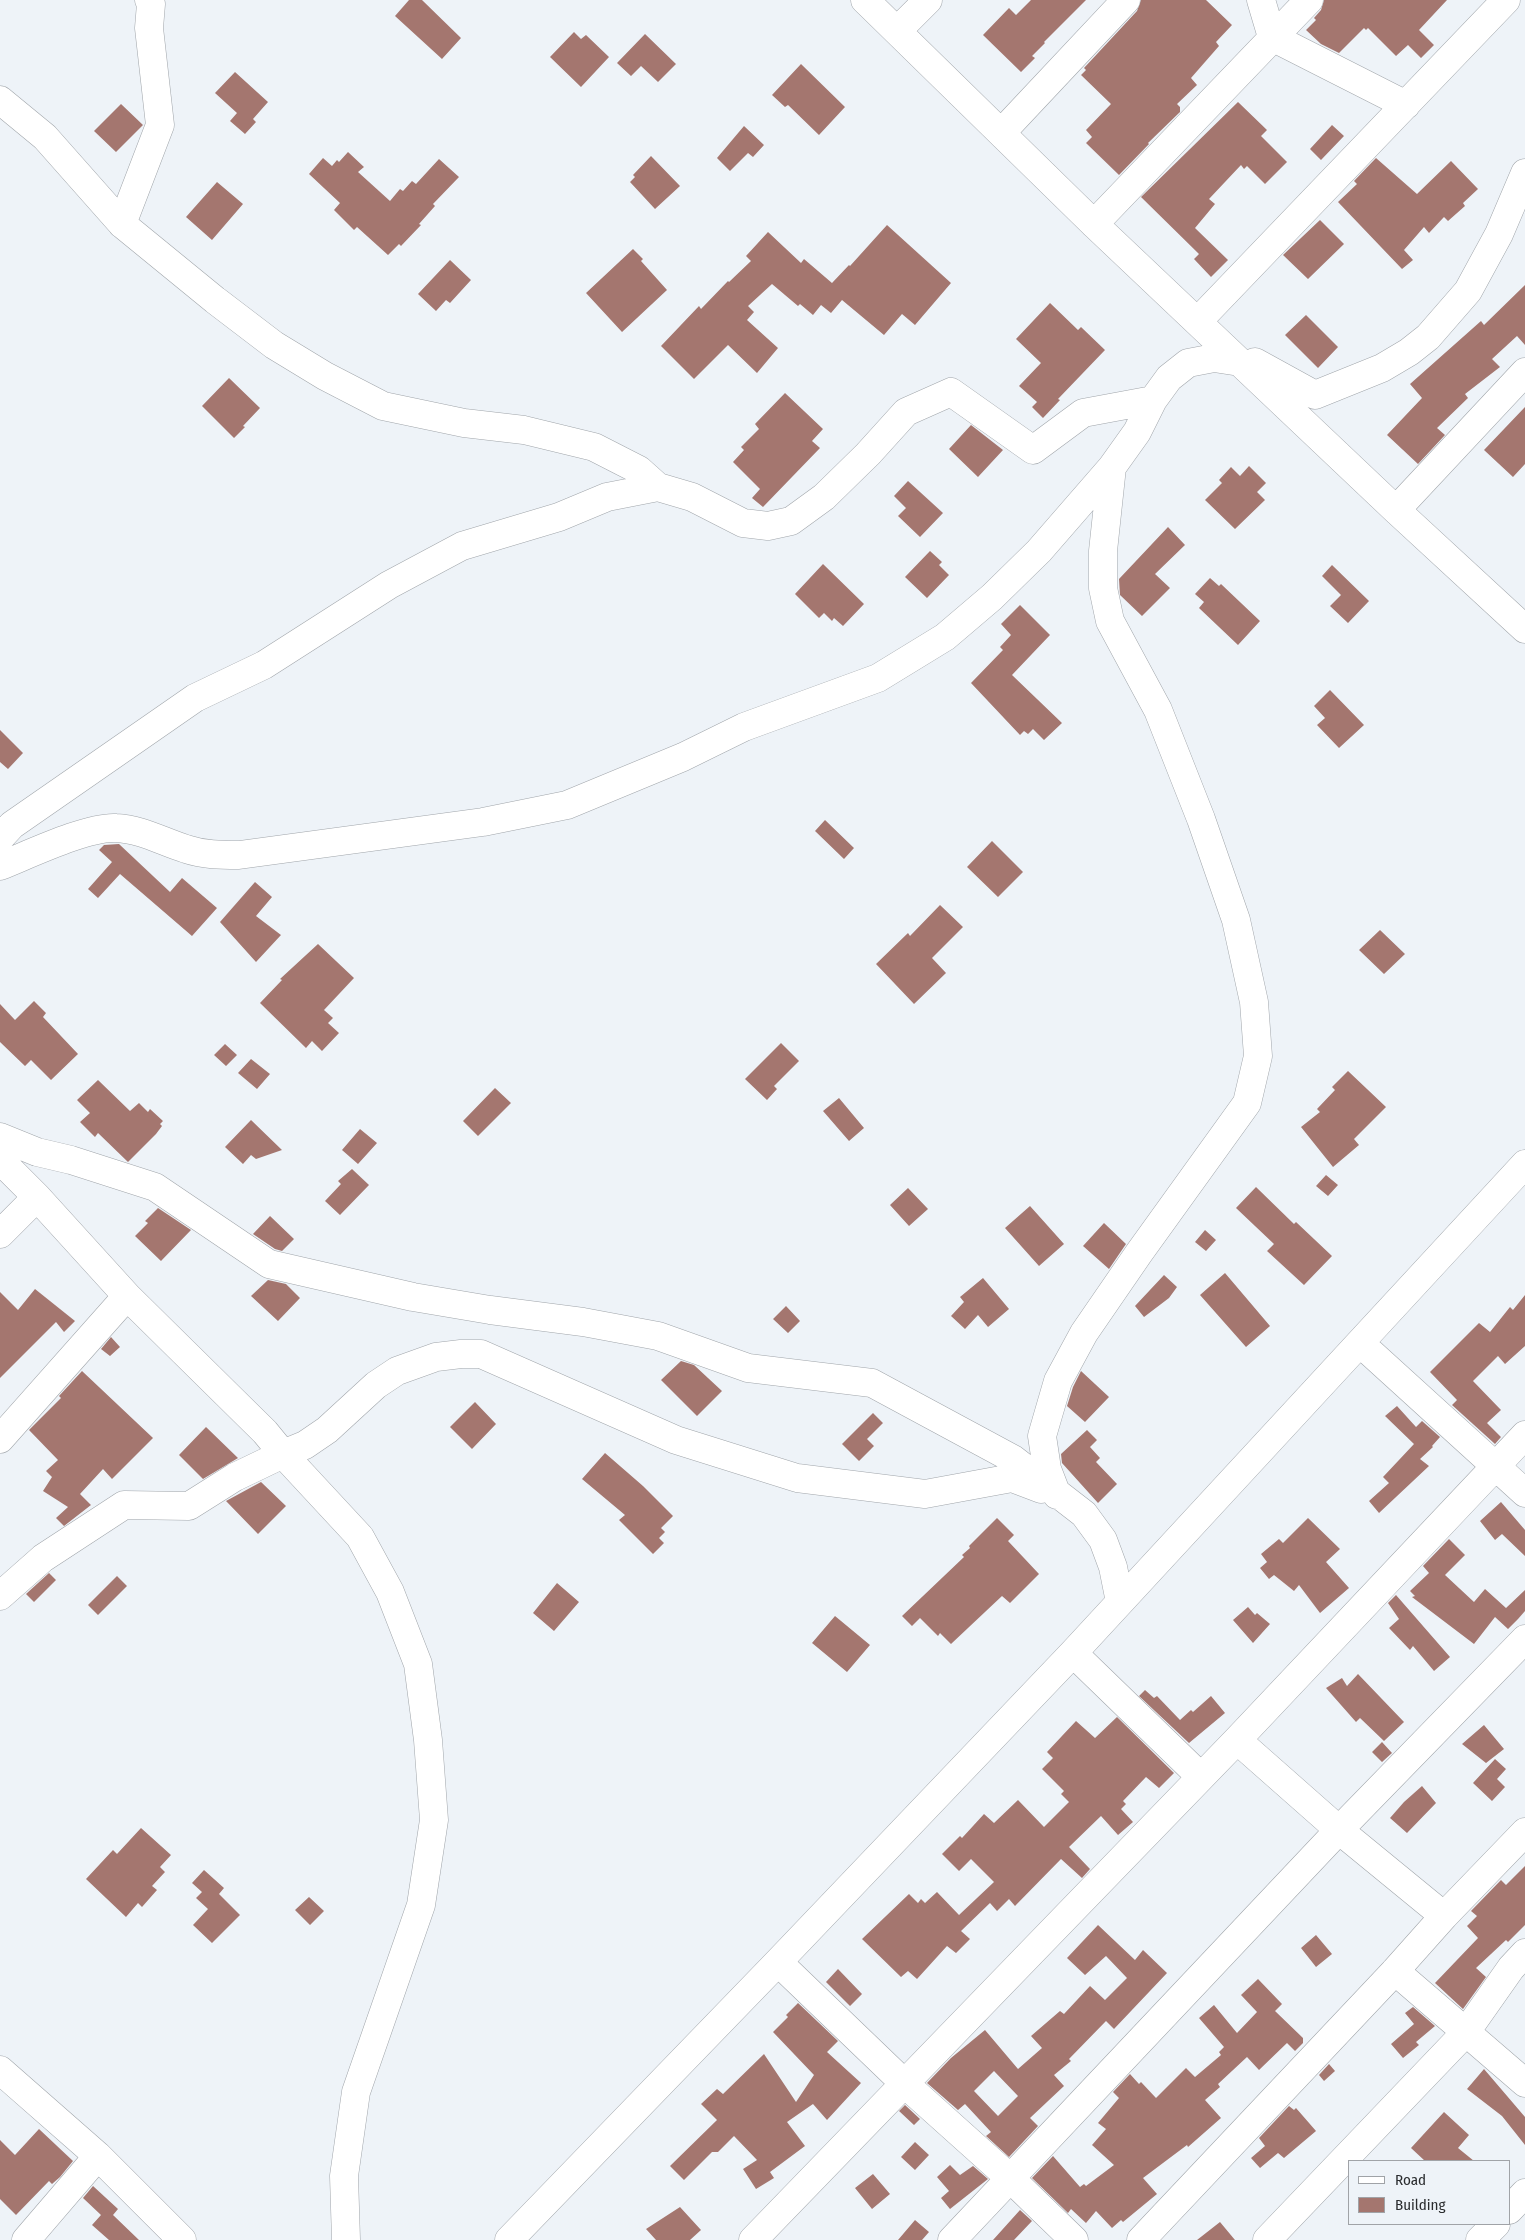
<!DOCTYPE html>
<style>
body{margin:0}
#map{position:relative;width:1525px;height:2240px;overflow:hidden;background:#eef3f8;font-family:"Fira Sans Condensed",sans-serif}
canvas{display:block}
.legend{position:absolute;left:1348px;top:2160px;width:162px;height:65px;box-sizing:border-box;background:#eef3f8;border:1px solid #a0a3a7;margin:0;padding:6px 9px;list-style:none;font-size:15px;color:#2a2c2e}
.legend li{display:flex;align-items:center;gap:10px;height:25px}
.legend b{width:25px;border:1px solid #a0a3a7}
</style>
<div id="map">
<canvas width="1525" height="2240"></canvas>
<ul class="legend">
<li><b style="height:6px;background:#fff"></b>Road</li>
<li><b style="height:14px;background:#a4766f"></b>Building</li>
</ul>
</div>
<script>
const context = document.querySelector('canvas').getContext('2d');
context.lineJoin = 'round';
function fillPath(path, color) {
  context.fillStyle = color;
  context.fill(path, 'evenodd');
}
function stroke(path, color, width, dash) {
  context.strokeStyle = color;
  context.lineWidth = width;
  context.lineCap = dash ? 'butt' : 'round';
  context.setLineDash(dash || []);
  context.stroke(path);
}
fillPath(new Path2D(`
 M 409,0 L 422,0 L 461,38 L 442,59 L 395,16 Z
 M 1031,0 L 1086,0 L 1044,42 L 1045,43 L 1032,56 L 1035,58 L 1021,72 L 983,35 L 1009,8 L 1016,15 Z
 M 1141,0 L 1206,0 L 1232,25 L 1216,42 L 1219,46 L 1191,78 L 1197,85 L 1177,104 L 1180,107 L 1180,112 L 1148,143 L 1149,144 L 1119,175 L 1086,143 L 1092,137 L 1086,130 L 1111,104 L 1081,75 L 1086,70 L 1084,68 L 1137,11 Z
 M 1324,0 L 1447,0 L 1419,30 L 1434,45 L 1421,58 L 1408,45 L 1396,56 L 1368,28 L 1366,30 L 1364,28 L 1339,53 L 1321,44 L 1306,30 L 1316,20 L 1314,18 L 1321,10 Z
 M 574,32 L 581,39 L 586,35 L 609,57 L 581,87 L 550,57 Z
 M 645,34 L 676,64 L 658,82 L 641,66 L 631,76 L 617,63 Z
 M 801,64 L 845,107 L 819,135 L 788,105 L 785,107 L 772,95 Z
 M 235,72 L 268,102 L 253,119 L 256,122 L 245,134 L 230,121 L 237,113 L 215,93 Z
 M 1238,102 L 1267,130 L 1261,136 L 1287,162 L 1265,184 L 1247,166 L 1244,169 L 1241,165 L 1209,199 L 1215,204 L 1195,228 L 1228,260 L 1211,277 L 1194,259 L 1199,254 L 1141,197 Z
 M 121,104 L 143,125 L 116,152 L 94,131 Z
 M 1332,125 L 1344,136 L 1321,160 L 1310,149 Z
 M 744,126 L 764,145 L 753,157 L 748,153 L 730,171 L 717,158 Z
 M 348,152 L 364,167 L 358,172 L 390,201 L 400,189 L 403,191 L 412,181 L 416,184 L 439,159 L 459,177 L 433,204 L 435,206 L 419,224 L 421,225 L 401,246 L 399,244 L 388,255 L 357,227 L 354,230 L 334,210 L 340,203 L 309,174 L 323,158 L 332,166 L 337,160 L 339,162 Z
 M 651,156 L 680,186 L 655,209 L 630,182 L 635,177 L 633,175 Z
 M 1376,158 L 1417,194 L 1451,161 L 1478,189 L 1463,203 L 1465,206 L 1448,221 L 1444,217 L 1429,233 L 1424,227 L 1404,250 L 1413,260 L 1402,269 L 1338,202 L 1357,184 L 1354,181 Z
 M 217,182 L 243,204 L 212,240 L 186,217 Z
 M 1320,220 L 1344,244 L 1308,279 L 1283,255 Z
 M 887,225 L 951,283 L 915,325 L 902,314 L 884,335 L 842,300 L 831,313 L 821,305 L 813,315 L 800,304 L 798,306 L 772,284 L 748,306 L 754,312 L 747,320 L 778,348 L 757,373 L 728,345 L 694,379 L 661,346 L 699,306 L 701,309 L 728,281 L 729,282 L 751,261 L 746,256 L 768,232 L 801,263 L 804,259 L 832,283 L 849,265 L 850,266 Z
 M 633,249 L 643,259 L 641,261 L 667,290 L 622,332 L 586,293 Z
 M 450,260 L 471,280 L 450,303 L 446,300 L 436,311 L 418,294 Z
 M 1525,285 L 1525,345 L 1517,336 L 1492,359 L 1500,367 L 1465,394 L 1468,398 L 1437,428 L 1445,435 L 1418,464 L 1387,435 L 1422,398 L 1410,384 L 1481,321 L 1484,325 Z
 M 1050,303 L 1078,330 L 1081,327 L 1105,350 L 1058,399 L 1060,400 L 1043,418 L 1032,407 L 1037,402 L 1019,386 L 1041,363 L 1016,339 Z
 M 1306,315 L 1338,347 L 1318,368 L 1285,335 Z
 M 229,378 L 260,408 L 243,426 L 245,427 L 234,438 L 202,406 Z
 M 785,393 L 823,429 L 812,441 L 820,448 L 763,507 L 752,498 L 760,489 L 733,462 L 744,450 L 741,447 L 759,429 L 755,424 Z
 M 1525,407 L 1525,464 L 1513,477 L 1484,450 Z
 M 971,425 L 1003,450 L 978,477 L 949,449 Z
 M 1249,466 L 1266,483 L 1257,492 L 1265,500 L 1235,529 L 1205,500 L 1222,483 L 1219,480 L 1231,467 L 1240,476 Z
 M 908,481 L 943,513 L 920,537 L 898,516 L 906,508 L 894,496 Z
 M 1168,527 L 1185,545 L 1155,574 L 1170,588 L 1142,616 L 1120,595 L 1119,579 Z
 M 930,551 L 942,562 L 939,565 L 949,575 L 927,598 L 905,577 Z
 M 823,564 L 864,604 L 843,626 L 834,618 L 832,621 L 824,613 L 819,618 L 795,594 Z
 M 1332,565 L 1369,601 L 1348,623 L 1330,606 L 1341,595 L 1322,576 Z
 M 1210,578 L 1219,586 L 1221,584 L 1260,621 L 1238,645 L 1199,608 L 1204,602 L 1195,594 Z
 M 1020,605 L 1050,635 L 1012,675 L 1062,723 L 1044,740 L 1033,729 L 1028,734 L 1024,731 L 1020,735 L 971,683 L 1003,650 L 1000,647 L 1011,635 L 1001,624 Z
 M 1330,690 L 1364,725 L 1339,748 L 1317,725 L 1325,718 L 1314,706 Z
 M 0,730 L 23,753 L 8,769 L 0,762 Z
 M 825,820 L 854,848 L 844,859 L 815,831 Z
 M 992,841 L 1023,872 L 998,897 L 967,867 Z
 M 119,844 L 170,892 L 182,878 L 217,908 L 192,936 L 120,874 L 98,898 L 88,889 L 112,862 L 99,850 L 104,845 Z
 M 255,882 L 272,897 L 256,916 L 281,935 L 256,962 L 220,922 Z
 M 940,905 L 963,927 L 932,958 L 946,973 L 914,1004 L 876,964 L 908,933 L 910,936 Z
 M 1380,930 L 1405,954 L 1384,974 L 1359,950 Z
 M 318,944 L 354,978 L 324,1010 L 333,1018 L 328,1023 L 339,1033 L 322,1051 L 312,1041 L 306,1048 L 260,1003 L 282,980 L 280,979 Z
 M 34,1001 L 46,1013 L 43,1017 L 78,1054 L 51,1080 L 31,1060 L 25,1066 L 0,1042 L 0,1004 L 15,1020 Z
 M 781,1043 L 799,1061 L 774,1086 L 777,1089 L 767,1100 L 745,1079 Z
 M 225,1044 L 237,1055 L 226,1066 L 214,1055 Z
 M 251,1059 L 270,1074 L 257,1089 L 238,1073 Z
 M 1348,1071 L 1386,1107 L 1354,1139 L 1359,1145 L 1333,1167 L 1301,1127 L 1320,1112 L 1317,1109 L 1335,1090 L 1332,1087 Z
 M 98,1080 L 130,1111 L 139,1103 L 148,1112 L 150,1109 L 163,1121 L 160,1124 L 162,1126 L 156,1134 L 128,1162 L 98,1133 L 95,1137 L 80,1122 L 90,1113 L 77,1100 Z
 M 495,1088 L 511,1103 L 478,1136 L 463,1121 Z
 M 839,1098 L 864,1128 L 849,1141 L 823,1111 Z
 M 251,1120 L 282,1150 L 256,1159 L 251,1155 L 243,1164 L 225,1147 Z
 M 360,1129 L 377,1143 L 358,1164 L 342,1150 Z
 M 352,1169 L 369,1185 L 340,1215 L 325,1201 L 341,1184 L 338,1181 Z
 M 1326,1175 L 1338,1185 L 1328,1196 L 1316,1186 Z
 M 1256,1187 L 1294,1224 L 1296,1222 L 1332,1256 L 1304,1285 L 1267,1251 L 1274,1244 L 1236,1208 Z
 M 908,1188 L 928,1209 L 909,1226 L 890,1205 Z
 M 1030,1206 L 1064,1244 L 1039,1266 L 1005,1228 Z
 M 158,1208 L 191,1230 L 161,1261 L 135,1236 L 148,1223 L 145,1221 Z
 M 270,1216 L 294,1239 L 282,1251 L 275,1249 L 253,1234 Z
 M 1104,1223 L 1126,1244 L 1109,1269 L 1083,1246 Z
 M 1205,1230 L 1216,1240 L 1206,1251 L 1195,1242 Z
 M 1225,1273 L 1270,1326 L 1246,1347 L 1200,1295 Z
 M 1164,1275 L 1177,1287 L 1169,1298 L 1144,1317 L 1135,1306 Z
 M 983,1278 L 1009,1309 L 988,1327 L 978,1315 L 965,1329 L 951,1316 L 964,1302 L 960,1297 Z
 M 268,1280 L 286,1284 L 300,1298 L 278,1321 L 251,1296 Z
 M 35,1289 L 75,1321 L 64,1332 L 56,1322 L 0,1378 L 0,1292 L 18,1310 Z
 M 1525,1295 L 1525,1346 L 1505,1364 L 1498,1356 L 1473,1381 L 1501,1410 L 1487,1423 L 1501,1437 L 1495,1444 L 1452,1405 L 1457,1400 L 1430,1372 L 1479,1323 L 1490,1332 L 1510,1307 L 1513,1310 Z
 M 786,1306 L 800,1321 L 788,1333 L 773,1319 Z
 M 111,1337 L 120,1347 L 110,1356 L 101,1349 Z
 M 681,1361 L 694,1365 L 722,1391 L 697,1416 L 661,1380 Z
 M 82,1371 L 153,1438 L 112,1479 L 103,1469 L 80,1494 L 91,1505 L 64,1526 L 56,1518 L 68,1507 L 43,1491 L 52,1477 L 46,1471 L 58,1460 L 29,1430 L 61,1398 L 59,1396 Z
 M 1081,1371 L 1109,1397 L 1085,1422 L 1067,1406 L 1073,1387 Z
 M 475,1402 L 496,1424 L 472,1449 L 450,1427 Z
 M 1397,1406 L 1416,1427 L 1422,1421 L 1440,1437 L 1432,1446 L 1433,1447 L 1420,1459 L 1429,1466 L 1379,1513 L 1369,1501 L 1389,1483 L 1383,1477 L 1414,1444 L 1385,1416 Z
 M 873,1413 L 883,1423 L 867,1439 L 874,1446 L 859,1461 L 842,1444 Z
 M 206,1427 L 238,1458 L 203,1479 L 179,1455 Z
 M 1087,1430 L 1097,1440 L 1090,1447 L 1100,1458 L 1096,1462 L 1117,1484 L 1098,1503 L 1062,1463 L 1061,1454 Z
 M 605,1453 L 643,1486 L 673,1516 L 661,1528 L 665,1532 L 659,1538 L 664,1543 L 653,1554 L 619,1520 L 625,1515 L 582,1479 Z
 M 261,1482 L 286,1506 L 258,1534 L 226,1501 Z
 M 1501,1502 L 1525,1530 L 1525,1556 L 1502,1534 L 1495,1540 L 1480,1521 Z
 M 997,1518 L 1014,1535 L 1008,1541 L 1039,1574 L 1010,1603 L 1002,1596 L 951,1644 L 940,1633 L 938,1636 L 920,1618 L 912,1626 L 902,1616 L 964,1557 L 962,1555 L 970,1548 L 969,1546 Z
 M 1308,1518 L 1340,1549 L 1326,1562 L 1349,1588 L 1320,1613 L 1299,1585 L 1294,1591 L 1274,1575 L 1269,1579 L 1260,1568 L 1267,1562 L 1261,1554 L 1279,1539 L 1283,1543 Z
 M 1449,1539 L 1465,1555 L 1445,1575 L 1474,1602 L 1485,1589 L 1506,1608 L 1525,1590 L 1525,1611 L 1518,1619 L 1508,1629 L 1495,1617 L 1474,1644 L 1412,1597 L 1415,1596 L 1410,1591 L 1429,1573 L 1423,1566 Z
 M 49,1573 L 56,1580 L 34,1602 L 26,1594 Z
 M 117,1576 L 127,1586 L 98,1615 L 88,1605 Z
 M 557,1583 L 579,1602 L 554,1631 L 533,1613 Z
 M 1396,1595 L 1450,1657 L 1434,1671 L 1413,1646 L 1410,1650 L 1389,1628 L 1399,1619 L 1388,1603 Z
 M 1248,1607 L 1255,1615 L 1257,1613 L 1270,1624 L 1253,1643 L 1233,1620 Z
 M 835,1616 L 870,1645 L 847,1672 L 812,1643 Z
 M 1358,1674 L 1404,1722 L 1384,1741 L 1360,1718 L 1356,1722 L 1326,1688 L 1342,1678 L 1347,1686 Z
 M 1145,1690 L 1154,1698 L 1157,1696 L 1180,1720 L 1191,1710 L 1193,1712 L 1211,1696 L 1225,1713 L 1189,1743 L 1139,1696 Z
 M 1117,1717 L 1174,1773 L 1159,1788 L 1146,1777 L 1123,1801 L 1126,1804 L 1121,1809 L 1133,1822 L 1118,1835 L 1101,1816 L 1069,1847 L 1090,1869 L 1082,1878 L 1061,1859 L 1015,1906 L 1009,1899 L 997,1911 L 990,1903 L 961,1931 L 970,1939 L 956,1953 L 947,1946 L 917,1979 L 908,1971 L 901,1977 L 862,1939 L 909,1894 L 918,1903 L 921,1899 L 925,1903 L 937,1892 L 959,1915 L 994,1882 L 971,1859 L 959,1871 L 942,1854 L 960,1836 L 962,1838 L 984,1814 L 994,1823 L 1018,1800 L 1044,1827 L 1069,1802 L 1061,1794 L 1064,1791 L 1042,1769 L 1053,1758 L 1047,1752 L 1076,1721 L 1095,1738 Z
 M 1484,1725 L 1504,1749 L 1486,1763 L 1462,1744 Z
 M 1382,1742 L 1392,1753 L 1382,1762 L 1372,1752 Z
 M 1495,1759 L 1506,1769 L 1497,1779 L 1505,1787 L 1492,1801 L 1473,1783 Z
 M 1422,1786 L 1436,1803 L 1407,1833 L 1390,1818 L 1404,1802 Z
 M 141,1828 L 171,1855 L 160,1867 L 165,1872 L 152,1886 L 157,1890 L 142,1907 L 138,1903 L 126,1917 L 86,1879 L 113,1850 L 117,1854 Z
 M 1525,1866 L 1525,1925 L 1508,1942 L 1506,1940 L 1476,1968 L 1486,1977 L 1463,2009 L 1435,1983 L 1478,1938 L 1467,1926 L 1477,1916 L 1471,1911 L 1501,1880 L 1506,1885 Z
 M 204,1870 L 224,1888 L 219,1894 L 240,1915 L 212,1943 L 193,1925 L 208,1909 L 196,1898 L 202,1892 L 192,1883 Z
 M 309,1897 L 324,1911 L 310,1925 L 295,1910 Z
 M 1098,1925 L 1135,1960 L 1143,1950 L 1167,1973 L 1114,2029 L 1106,2021 L 1069,2059 L 1071,2061 L 1054,2075 L 1064,2086 L 1030,2118 L 1038,2126 L 1009,2157 L 986,2136 L 991,2132 L 965,2104 L 958,2110 L 927,2083 L 951,2058 L 985,2030 L 1018,2069 L 1042,2048 L 1031,2036 L 1060,2011 L 1064,2014 L 1090,1986 L 1105,2000 L 1127,1978 L 1106,1956 L 1085,1975 L 1067,1958 ZM 994,2071 L 1018,2096 L 998,2116 L 974,2091 Z
 M 1316,1935 L 1332,1954 L 1316,1967 L 1301,1948 Z
 M 838,1969 L 862,1994 L 850,2006 L 826,1982 Z
 M 1258,1979 L 1282,2004 L 1275,2011 L 1303,2038 L 1303,2043 L 1295,2051 L 1287,2043 L 1259,2070 L 1247,2057 L 1218,2084 L 1220,2087 L 1205,2100 L 1221,2118 L 1188,2147 L 1187,2145 L 1143,2178 L 1157,2194 L 1123,2222 L 1121,2220 L 1112,2228 L 1096,2211 L 1086,2223 L 1071,2209 L 1068,2213 L 1032,2178 L 1053,2156 L 1080,2187 L 1084,2184 L 1086,2186 L 1114,2165 L 1092,2145 L 1106,2129 L 1098,2123 L 1119,2098 L 1113,2092 L 1130,2074 L 1139,2084 L 1141,2082 L 1156,2098 L 1186,2068 L 1195,2077 L 1221,2055 L 1219,2052 L 1224,2047 L 1199,2018 L 1214,2005 L 1237,2033 L 1257,2012 L 1241,1995 Z
 M 798,2003 L 838,2041 L 827,2052 L 861,2083 L 827,2120 L 813,2104 L 787,2122 L 805,2146 L 770,2172 L 774,2178 L 756,2189 L 743,2169 L 757,2160 L 734,2136 L 718,2152 L 712,2152 L 684,2180 L 670,2166 L 717,2120 L 701,2104 L 717,2089 L 723,2094 L 764,2054 L 796,2102 L 814,2075 L 773,2032 L 788,2017 L 786,2015 Z
 M 1413,2007 L 1435,2026 L 1416,2042 L 1419,2045 L 1403,2058 L 1391,2044 L 1414,2024 L 1405,2013 Z
 M 1329,2064 L 1335,2071 L 1324,2081 L 1319,2075 Z
 M 1484,2069 L 1525,2117 L 1525,2145 L 1502,2116 L 1467,2089 Z
 M 905,2105 L 920,2119 L 914,2125 L 899,2111 Z
 M 1289,2106 L 1294,2110 L 1296,2108 L 1316,2131 L 1284,2158 L 1278,2153 L 1260,2168 L 1251,2158 L 1265,2146 L 1259,2138 Z
 M 1444,2112 L 1469,2135 L 1458,2148 L 1474,2161 L 1425,2161 L 1411,2148 Z
 M 39,2129 L 73,2161 L 60,2177 L 52,2184 L 49,2181 L 16,2215 L 0,2199 L 0,2140 L 15,2155 Z
 M 915,2142 L 929,2155 L 915,2170 L 901,2157 Z
 M 950,2165 L 960,2175 L 973,2166 L 988,2179 L 950,2209 L 941,2198 L 949,2191 L 937,2177 Z
 M 873,2174 L 890,2194 L 872,2209 L 855,2188 Z
 M 93,2186 L 118,2209 L 113,2215 L 139,2240 L 109,2240 L 92,2225 L 101,2215 L 83,2198 Z
 M 680,2207 L 701,2230 L 690,2240 L 656,2240 L 646,2229 Z
 M 1020,2210 L 1032,2221 L 1014,2240 L 993,2240 Z
 M 915,2220 L 929,2232 L 922,2240 L 898,2240 Z
 M 1220,2222 L 1235,2240 L 1197,2240 Z`), '#a4766f');
const minor = new Path2D(`
 M 865,0 L 1094,224 L 1396,510 L 1525,629
 M 1261,0 L 1272,37 L 1406,105
 M 898,30 L 928,0
 M 0,100 L 45,137 L 122,224 L 215,300 L 274,345 L 325,376 L 383,406 L 464,423 L 524,430 L 594,447 L 639,470 L 658,487
 M 1002,132 L 1126,0
 M 122,224 L 160,125 L 149,28 L 151,4 L 149,0
 M 1094,224 L 1309,0
 M 1198,321 L 1506,0
 M 1255,362 L 1315,395 L 1382,368 L 1409,352 L 1428,337 L 1468,291 L 1499,234 L 1525,173
 M 1396,510 L 1525,372
 M 0,838 L 12,825 L 195,698 L 264,665 L 389,585 L 462,546 L 559,517 L 607,497 L 658,487 L 692,497 L 743,523 L 768,526 L 791,521 L 824,497 L 868,454 L 906,412 L 951,392 L 1033,450 L 1083,413 L 1153,400
 M 0,866 C 28,855 88,826 116,828 C 141,829 163,842 186,849 C 204,855 221,855 239,855 L 483,822 L 567,805 L 683,757 L 744,727 L 878,678 L 945,637 L 992,597 L 1039,551 L 1112,467 L 1137,432 L 1153,400 L 1169,378 L 1188,363 L 1214,358 L 1240,362
 M 0,1137 L 37,1152 L 71,1160 L 155,1187 L 269,1264 L 413,1297 L 490,1310 L 583,1322 L 658,1336 L 748,1368 L 872,1383 L 1013,1459 L 1084,1514 L 1103,1540 L 1113,1567 L 1120,1602
 M 0,1160 L 37,1197 L 127,1296 L 265,1432 L 283,1454 L 360,1537 L 390,1592 L 418,1664 L 428,1740 L 434,1820 L 421,1905 L 356,2092 L 344,2176 L 346,2240
 M 0,1234 L 37,1197
 M 1360,1343 L 1525,1493
 M 0,1439 L 127,1296
 M 1057,1495 L 1047,1469 L 1042,1436 L 1058,1381 L 1084,1333 L 1139,1253 L 1247,1103 L 1258,1056 L 1254,1002 L 1236,920 L 1201,819 L 1158,710 L 1110,621 L 1103,588 L 1103,551 L 1112,467
 M 0,1596 L 43,1558 L 124,1505 L 189,1506 L 235,1477 L 283,1454 L 305,1445 L 327,1430 L 376,1385 L 397,1371 L 436,1357 L 461,1354 L 481,1354 L 676,1440 L 797,1478 L 925,1494 L 1012,1478 L 1041,1489
 M 1073,1653 L 1201,1777
 M 1237,1740 L 1339,1830 L 1444,1916
 M 778,1962 L 905,2084 L 1011,2179 L 1074,2240
 M 1395,1971 L 1525,2083
 M 0,2070 L 98,2156 L 182,2240
 M 1509,2210 L 1525,2193
 M 26,2240 L 98,2156
 M 509,2240 L 778,1962 L 1073,1653 L 1525,1164
 M 753,2240 L 1237,1740 L 1525,1435
 M 952,2240 L 1339,1830 L 1525,1639
 M 1141,2240 L 1395,1971 L 1444,1916 L 1525,1832
 M 1267,2240 L 1466,2032 L 1511,1968 L 1525,1953
 M 1480,2240 L 1496,2224`);
stroke(minor, '#a0a5aa', 29);
stroke(minor, '#fff', 28);
</script>
